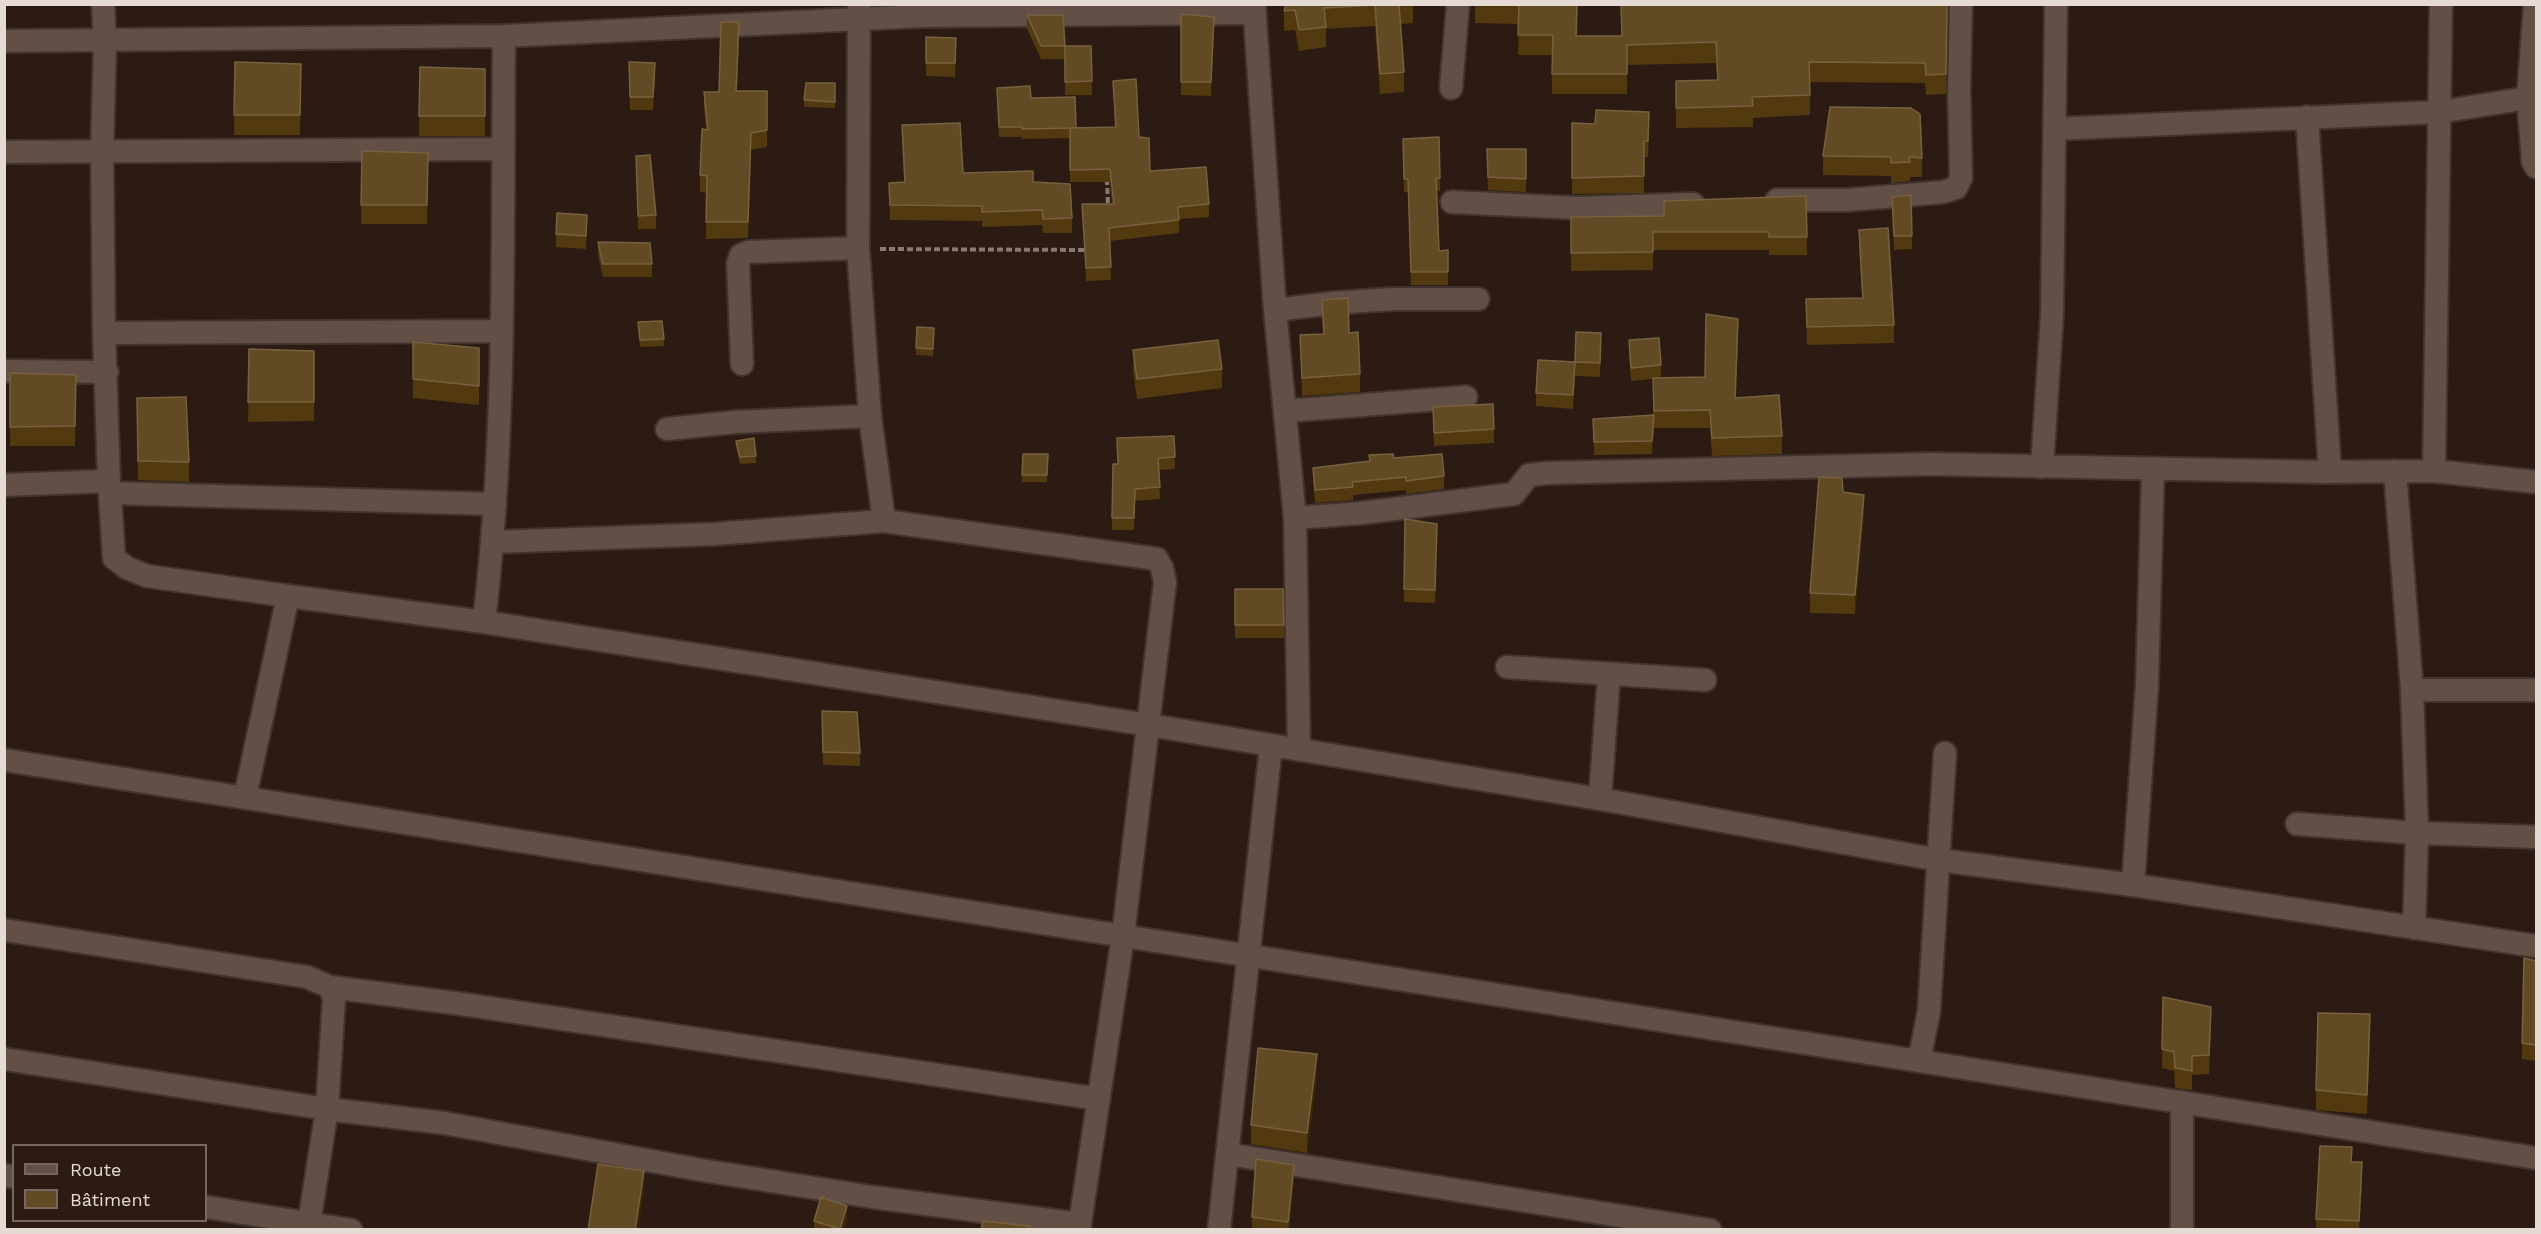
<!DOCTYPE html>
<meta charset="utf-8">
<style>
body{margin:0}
#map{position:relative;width:2541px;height:1234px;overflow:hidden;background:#2b1b12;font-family:"Work Sans",sans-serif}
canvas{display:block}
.frame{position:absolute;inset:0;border:6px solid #e6dad4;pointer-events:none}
.legend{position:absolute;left:12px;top:1144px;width:195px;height:78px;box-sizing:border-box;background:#2b1b12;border:2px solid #766760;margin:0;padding:8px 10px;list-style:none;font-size:18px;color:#e6dad4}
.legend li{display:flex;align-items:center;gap:12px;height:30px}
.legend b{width:30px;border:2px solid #766760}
</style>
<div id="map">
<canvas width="2541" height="1234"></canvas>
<div class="frame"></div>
<ul class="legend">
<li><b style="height:8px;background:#624f45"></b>Route</li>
<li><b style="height:16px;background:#624a24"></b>Bâtiment</li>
</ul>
</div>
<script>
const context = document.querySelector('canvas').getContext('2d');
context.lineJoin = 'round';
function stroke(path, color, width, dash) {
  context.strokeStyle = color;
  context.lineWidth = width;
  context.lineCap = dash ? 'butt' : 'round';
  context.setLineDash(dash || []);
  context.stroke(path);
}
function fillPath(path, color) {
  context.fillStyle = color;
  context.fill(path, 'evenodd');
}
const minor = new Path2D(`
 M 103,4 L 105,42 L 102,152 L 104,333 L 109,481 L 114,558 L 127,568 L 147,576 L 288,596
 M 859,4 L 858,248 L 870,416 L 884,521
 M 1254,4 L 1275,310 L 1295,518 L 1299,750
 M 4,41 L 504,36 L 923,16 L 1255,13
 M 1451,88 L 1458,4
 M 2528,98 L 2535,4
 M 2307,117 L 2330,472
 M 2054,129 L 2439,112 L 2528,98 L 2533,162 L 2536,167
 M 4,152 L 503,149
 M 1777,200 L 1847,200 L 1943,192 L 1956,188 L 1961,178 L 1959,90 L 1961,4
 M 1452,202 L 1578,208 L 1693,204
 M 1275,310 L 1333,303 L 1393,299 L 1478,299
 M 104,333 L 501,331
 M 742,364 L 738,263 L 741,255 L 748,252 L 858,248
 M 4,371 L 107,372
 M 1286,411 L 1466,397
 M 667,429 L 735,422 L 870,416
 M 2042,467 L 2052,315 L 2056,4
 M 2395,471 L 2412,690 L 2417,833 L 2414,928
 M 2434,471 L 2441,4
 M 4,485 L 109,481
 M 110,493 L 495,504
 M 1295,518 L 1362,513 L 1514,494 L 1529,475 L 1547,473 L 1931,464 L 2323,472 L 2434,471 L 2536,482
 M 494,542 L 715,534 L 884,521 L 1157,559 L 1162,568 L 1165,582 L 1123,936 L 1079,1230
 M 484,622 C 507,428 502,231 504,36
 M 1507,667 L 1705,680
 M 2412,690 L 2536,690
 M 4,760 L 2536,1158
 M 245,797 L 288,596 L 484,622 L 1149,725 L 1600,799 L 1939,860 L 2133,885 L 2536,946
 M 1600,799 L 1609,674
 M 2297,824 L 2417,833 L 2536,837
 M 2133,885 L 2147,685 L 2153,469
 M 4,930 L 307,977 L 330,987 L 334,999 L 327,1109 L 4,1059
 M 330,987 L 462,1004 L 1099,1099
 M 1919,1061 L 1929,1011 L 1945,753
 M 2182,1102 L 2182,1230
 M 1227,1154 L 1710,1230
 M 4,1175 L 14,1177
 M 206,1207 L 351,1230
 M 308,1230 L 327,1109 L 444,1123 L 701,1170 L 872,1197 L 1080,1224
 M 1219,1230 L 1271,745`);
stroke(minor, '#41342f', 26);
stroke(new Path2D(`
 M 1107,179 L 1108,207
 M 880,249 L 1088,250`), '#887a73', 4, [6, 3]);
stroke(minor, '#624f45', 22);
fillPath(new Path2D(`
 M 1286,4 L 1413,4 L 1413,23 L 1400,24 L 1404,72 L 1404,92 L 1380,94 L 1375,26 L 1326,29 L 1326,47 L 1299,51 L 1295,30 L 1284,31 L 1284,11 Z
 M 1475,4 L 1578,4 L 1577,36 L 1622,36 L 1621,4 L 1947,4 L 1946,94 L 1926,95 L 1925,83 L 1810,82 L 1810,115 L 1753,118 L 1753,127 L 1676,128 L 1676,81 L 1717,80 L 1716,63 L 1627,65 L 1627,94 L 1552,94 L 1552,55 L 1518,55 L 1519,24 L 1475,23 Z
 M 1181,14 L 1214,17 L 1211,96 L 1181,95 Z
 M 1027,15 L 1065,46 L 1065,59 L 1041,59 L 1027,29 Z
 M 739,38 L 737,91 L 767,91 L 767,147 L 751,150 L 748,238 L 706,239 L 706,193 L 700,192 L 700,175 L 706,130 L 704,108 L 704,92 L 719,92 Z
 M 1065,46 L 1091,46 L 1092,95 L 1065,95 Z
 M 956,51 L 955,77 L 926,76 L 926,63 Z
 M 235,62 L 301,64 L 300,135 L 234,135 Z
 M 629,62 L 655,76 L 653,110 L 630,110 Z
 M 420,67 L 485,69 L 485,136 L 419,136 Z
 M 1113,81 L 1139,137 L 1150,171 L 1209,204 L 1209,217 L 1179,219 L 1179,233 L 1110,241 L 1111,280 L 1086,281 L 1082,204 L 1112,204 L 1110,182 L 1070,182 L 1070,138 L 1022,139 L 1022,137 L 999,137 L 997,88 L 1031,98 L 1076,128 L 1115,127 Z
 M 835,83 L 835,108 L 804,107 L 804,100 Z
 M 1572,123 L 1649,128 L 1648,157 L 1644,157 L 1644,193 L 1572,194 Z
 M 902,125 L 963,173 L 1033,182 L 1072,218 L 1072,233 L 1043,233 L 1042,225 L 982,227 L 982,221 L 890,220 L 889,183 L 904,182 Z
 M 1403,139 L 1440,178 L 1440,191 L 1437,191 L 1439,251 L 1448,250 L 1448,285 L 1411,285 L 1408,192 L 1404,192 Z
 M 1487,149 L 1526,149 L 1526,192 L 1488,190 Z
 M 362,151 L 428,153 L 427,224 L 361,224 Z
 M 636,156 L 656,215 L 656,229 L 638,229 Z
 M 1823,156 L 1922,158 L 1922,177 L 1910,177 L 1910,181 L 1891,183 L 1891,176 L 1823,175 Z
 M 1806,196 L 1807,255 L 1769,255 L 1769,250 L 1653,250 L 1653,270 L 1571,271 L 1571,217 L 1664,216 Z
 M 1892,197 L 1912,236 L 1912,249 L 1894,250 Z
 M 587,215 L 586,249 L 556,247 L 556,234 Z
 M 1859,230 L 1894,325 L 1894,343 L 1807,345 L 1806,299 L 1862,298 L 1859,247 Z
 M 598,242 L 652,264 L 652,277 L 603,277 L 598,255 Z
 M 1322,300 L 1349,333 L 1360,374 L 1360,392 L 1302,396 L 1300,335 L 1323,334 Z
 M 638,322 L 664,339 L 664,346 L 640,347 Z
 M 917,327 L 934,328 L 933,356 L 916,355 Z
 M 1738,337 L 1736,398 L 1782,436 L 1782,454 L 1712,456 L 1710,428 L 1654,428 L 1652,454 L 1594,455 L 1593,419 L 1653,415 L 1653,379 L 1631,381 L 1629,353 L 1629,340 L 1661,365 L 1661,378 L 1705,377 Z
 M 413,342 L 479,348 L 479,405 L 413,398 Z
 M 1601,347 L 1600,377 L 1575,376 L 1573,409 L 1536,406 L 1536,393 L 1575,362 Z
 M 249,349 L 314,351 L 314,421 L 248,422 Z
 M 1133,350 L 1222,369 L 1222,388 L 1137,399 L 1133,370 Z
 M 10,373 L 76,375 L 75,446 L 10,446 Z
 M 137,398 L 189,462 L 189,482 L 138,480 Z
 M 1433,407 L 1494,429 L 1494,443 L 1434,446 Z
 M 1174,436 L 1175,469 L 1159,470 L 1160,499 L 1135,501 L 1134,530 L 1112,530 L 1113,464 L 1118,464 Z
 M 736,441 L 756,456 L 756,463 L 740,464 L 736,447 Z
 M 1023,454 L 1048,454 L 1047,482 L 1022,482 Z
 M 1369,455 L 1394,458 L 1444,476 L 1444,489 L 1406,494 L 1406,490 L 1353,495 L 1353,500 L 1315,503 L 1313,481 L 1313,468 L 1369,461 Z
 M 1843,492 L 1864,514 L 1855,614 L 1810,613 L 1810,593 Z
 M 1405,519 L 1437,537 L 1435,603 L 1404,602 Z
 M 1235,589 L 1284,625 L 1284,638 L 1235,638 Z
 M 822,724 L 860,753 L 860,766 L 823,765 Z
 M 2536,961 L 2536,1061 L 2522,1059 L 2522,1043 Z
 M 2163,997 L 2211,1026 L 2209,1074 L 2192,1075 L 2192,1090 L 2175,1088 L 2174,1071 L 2162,1068 Z
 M 2370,1034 L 2367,1114 L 2316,1110 L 2316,1090 Z
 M 1317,1073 L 1307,1153 L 1251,1144 L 1251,1125 Z
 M 2352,1162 L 2362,1182 L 2359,1230 L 2316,1230 L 2316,1219 Z
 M 1294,1178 L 1289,1230 L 1252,1230 L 1252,1217 Z
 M 847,1219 L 844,1230 L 814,1230 L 814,1221 Z`), '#52390f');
fillPath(new Path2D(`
 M 739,22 L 739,38 L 736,108 L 736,91 Z
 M 1575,362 L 1575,376 L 1573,409 L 1573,395 Z
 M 1654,415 L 1654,428 L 1652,454 L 1652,441 Z
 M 1864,495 L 1864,514 L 1855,614 L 1855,595 Z
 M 2370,1014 L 2370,1034 L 2367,1114 L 2367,1095 Z
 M 1317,1054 L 1317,1073 L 1307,1153 L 1307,1133 Z
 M 2362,1162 L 2362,1182 L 2359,1230 L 2359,1221 Z
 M 1294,1165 L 1294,1178 L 1288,1230 L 1288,1222 Z
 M 644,1171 L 644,1191 L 638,1230 L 635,1230 Z
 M 847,1206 L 847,1219 L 844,1230 L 840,1230 Z`), '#3c2607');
const building = new Path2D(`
 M 1286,4 L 1399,4 L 1404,72 L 1380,74 L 1375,5 L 1324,8 L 1326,27 L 1299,30 L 1295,10 L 1284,11 Z
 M 1519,4 L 1577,4 L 1576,36 L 1622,36 L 1621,4 L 1947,4 L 1946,74 L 1926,75 L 1925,63 L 1809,62 L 1810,95 L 1752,97 L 1753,106 L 1676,108 L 1676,81 L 1718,80 L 1716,42 L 1627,45 L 1627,74 L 1552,74 L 1553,35 L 1518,35 Z
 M 1181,14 L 1214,17 L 1211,82 L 1181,82 Z
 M 1027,15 L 1063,15 L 1065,46 L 1041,46 Z
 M 721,22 L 739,22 L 736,91 L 767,91 L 767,130 L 751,133 L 748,222 L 706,222 L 707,176 L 700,175 L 702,129 L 708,130 L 704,92 L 719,92 Z
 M 926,37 L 956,38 L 955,63 L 926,63 Z
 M 1065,46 L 1091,46 L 1092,81 L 1065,82 Z
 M 235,62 L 301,64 L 300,115 L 234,115 Z
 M 629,62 L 655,63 L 653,97 L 630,97 Z
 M 420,67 L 485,69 L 485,116 L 419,116 Z
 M 1136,79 L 1139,137 L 1149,138 L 1150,171 L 1206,167 L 1209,204 L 1178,207 L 1179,220 L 1109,228 L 1111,267 L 1086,268 L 1082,204 L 1114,204 L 1110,169 L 1070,170 L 1070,128 L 1116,127 L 1113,81 Z
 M 806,83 L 835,83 L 835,102 L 804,100 Z
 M 1030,86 L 1031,98 L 1075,97 L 1076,128 L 1022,129 L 1022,127 L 999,127 L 997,88 Z
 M 1830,107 L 1911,108 L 1920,114 L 1922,158 L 1909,157 L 1910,162 L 1891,163 L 1891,157 L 1823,156 Z
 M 1596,110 L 1649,112 L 1648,141 L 1644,141 L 1644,176 L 1572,178 L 1572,123 L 1595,124 Z
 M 960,123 L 963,173 L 1033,171 L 1033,182 L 1070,184 L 1072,218 L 1043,219 L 1042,210 L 982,212 L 982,206 L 890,205 L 889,183 L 905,182 L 902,125 Z
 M 1439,137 L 1440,178 L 1436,178 L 1439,251 L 1448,250 L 1448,272 L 1411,272 L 1408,179 L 1404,179 L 1403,139 Z
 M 1487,149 L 1526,149 L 1526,179 L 1488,177 Z
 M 362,151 L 428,153 L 427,205 L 361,205 Z
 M 650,155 L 656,215 L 638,216 L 636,156 Z
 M 1911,195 L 1912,236 L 1894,236 L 1892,197 Z
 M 1806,196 L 1807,237 L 1769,237 L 1769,232 L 1653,232 L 1653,252 L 1571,253 L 1571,217 L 1664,216 L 1664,201 Z
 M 557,213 L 587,215 L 586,236 L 556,234 Z
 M 1888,228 L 1894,325 L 1807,327 L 1806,299 L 1863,298 L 1859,230 Z
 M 598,242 L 650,243 L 652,264 L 603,264 Z
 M 1348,298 L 1349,333 L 1358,332 L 1360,374 L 1302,378 L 1300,335 L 1324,334 L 1322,300 Z
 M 1706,314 L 1738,319 L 1735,398 L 1779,395 L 1782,436 L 1712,438 L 1710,410 L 1654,411 L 1653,378 L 1705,377 Z
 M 662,321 L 664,339 L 640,340 L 638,322 Z
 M 917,327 L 934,328 L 933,349 L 916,348 Z
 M 1576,332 L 1601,333 L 1600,363 L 1575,362 Z
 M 1659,338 L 1661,365 L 1631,368 L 1629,340 Z
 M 1218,340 L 1222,369 L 1137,379 L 1133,350 Z
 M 413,342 L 479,348 L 479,386 L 413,379 Z
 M 249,349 L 314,351 L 314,402 L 248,402 Z
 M 1538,360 L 1575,362 L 1573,395 L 1536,393 Z
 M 10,373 L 76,375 L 75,426 L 10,427 Z
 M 186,397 L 189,462 L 138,461 L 137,398 Z
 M 1493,404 L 1494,429 L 1434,433 L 1433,407 Z
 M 1654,415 L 1652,441 L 1594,442 L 1593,419 Z
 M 1174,436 L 1175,457 L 1158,458 L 1160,487 L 1135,489 L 1134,518 L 1112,518 L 1113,464 L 1118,464 L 1117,438 Z
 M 754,438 L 756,456 L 740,457 L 736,441 Z
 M 1023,454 L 1048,454 L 1047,475 L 1022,475 Z
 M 1393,454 L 1394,458 L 1442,454 L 1444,476 L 1406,481 L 1406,477 L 1352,482 L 1353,487 L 1315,490 L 1313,468 L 1370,461 L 1369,455 Z
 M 1819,477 L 1842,478 L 1843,492 L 1864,495 L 1855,595 L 1810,593 Z
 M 1405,519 L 1437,524 L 1435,590 L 1404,589 Z
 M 1235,589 L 1283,589 L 1284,625 L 1235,625 Z
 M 822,711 L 857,712 L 860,753 L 823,752 Z
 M 2524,958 L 2536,961 L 2536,1045 L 2522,1043 Z
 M 2163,997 L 2211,1007 L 2209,1055 L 2192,1056 L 2192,1071 L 2175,1068 L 2174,1052 L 2162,1049 Z
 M 2318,1013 L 2370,1014 L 2367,1095 L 2316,1090 Z
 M 1258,1048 L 1317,1054 L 1307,1133 L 1251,1125 Z
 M 2320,1146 L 2352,1147 L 2351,1162 L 2362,1162 L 2359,1221 L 2316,1219 Z
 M 1256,1159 L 1294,1165 L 1288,1222 L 1252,1217 Z
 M 598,1164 L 644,1171 L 635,1230 L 588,1230 Z
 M 821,1197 L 847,1206 L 840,1229 L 814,1221 Z
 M 983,1221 L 1029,1226 L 1029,1230 L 981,1230 Z`);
fillPath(building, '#624a24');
stroke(building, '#776140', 1.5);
</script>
